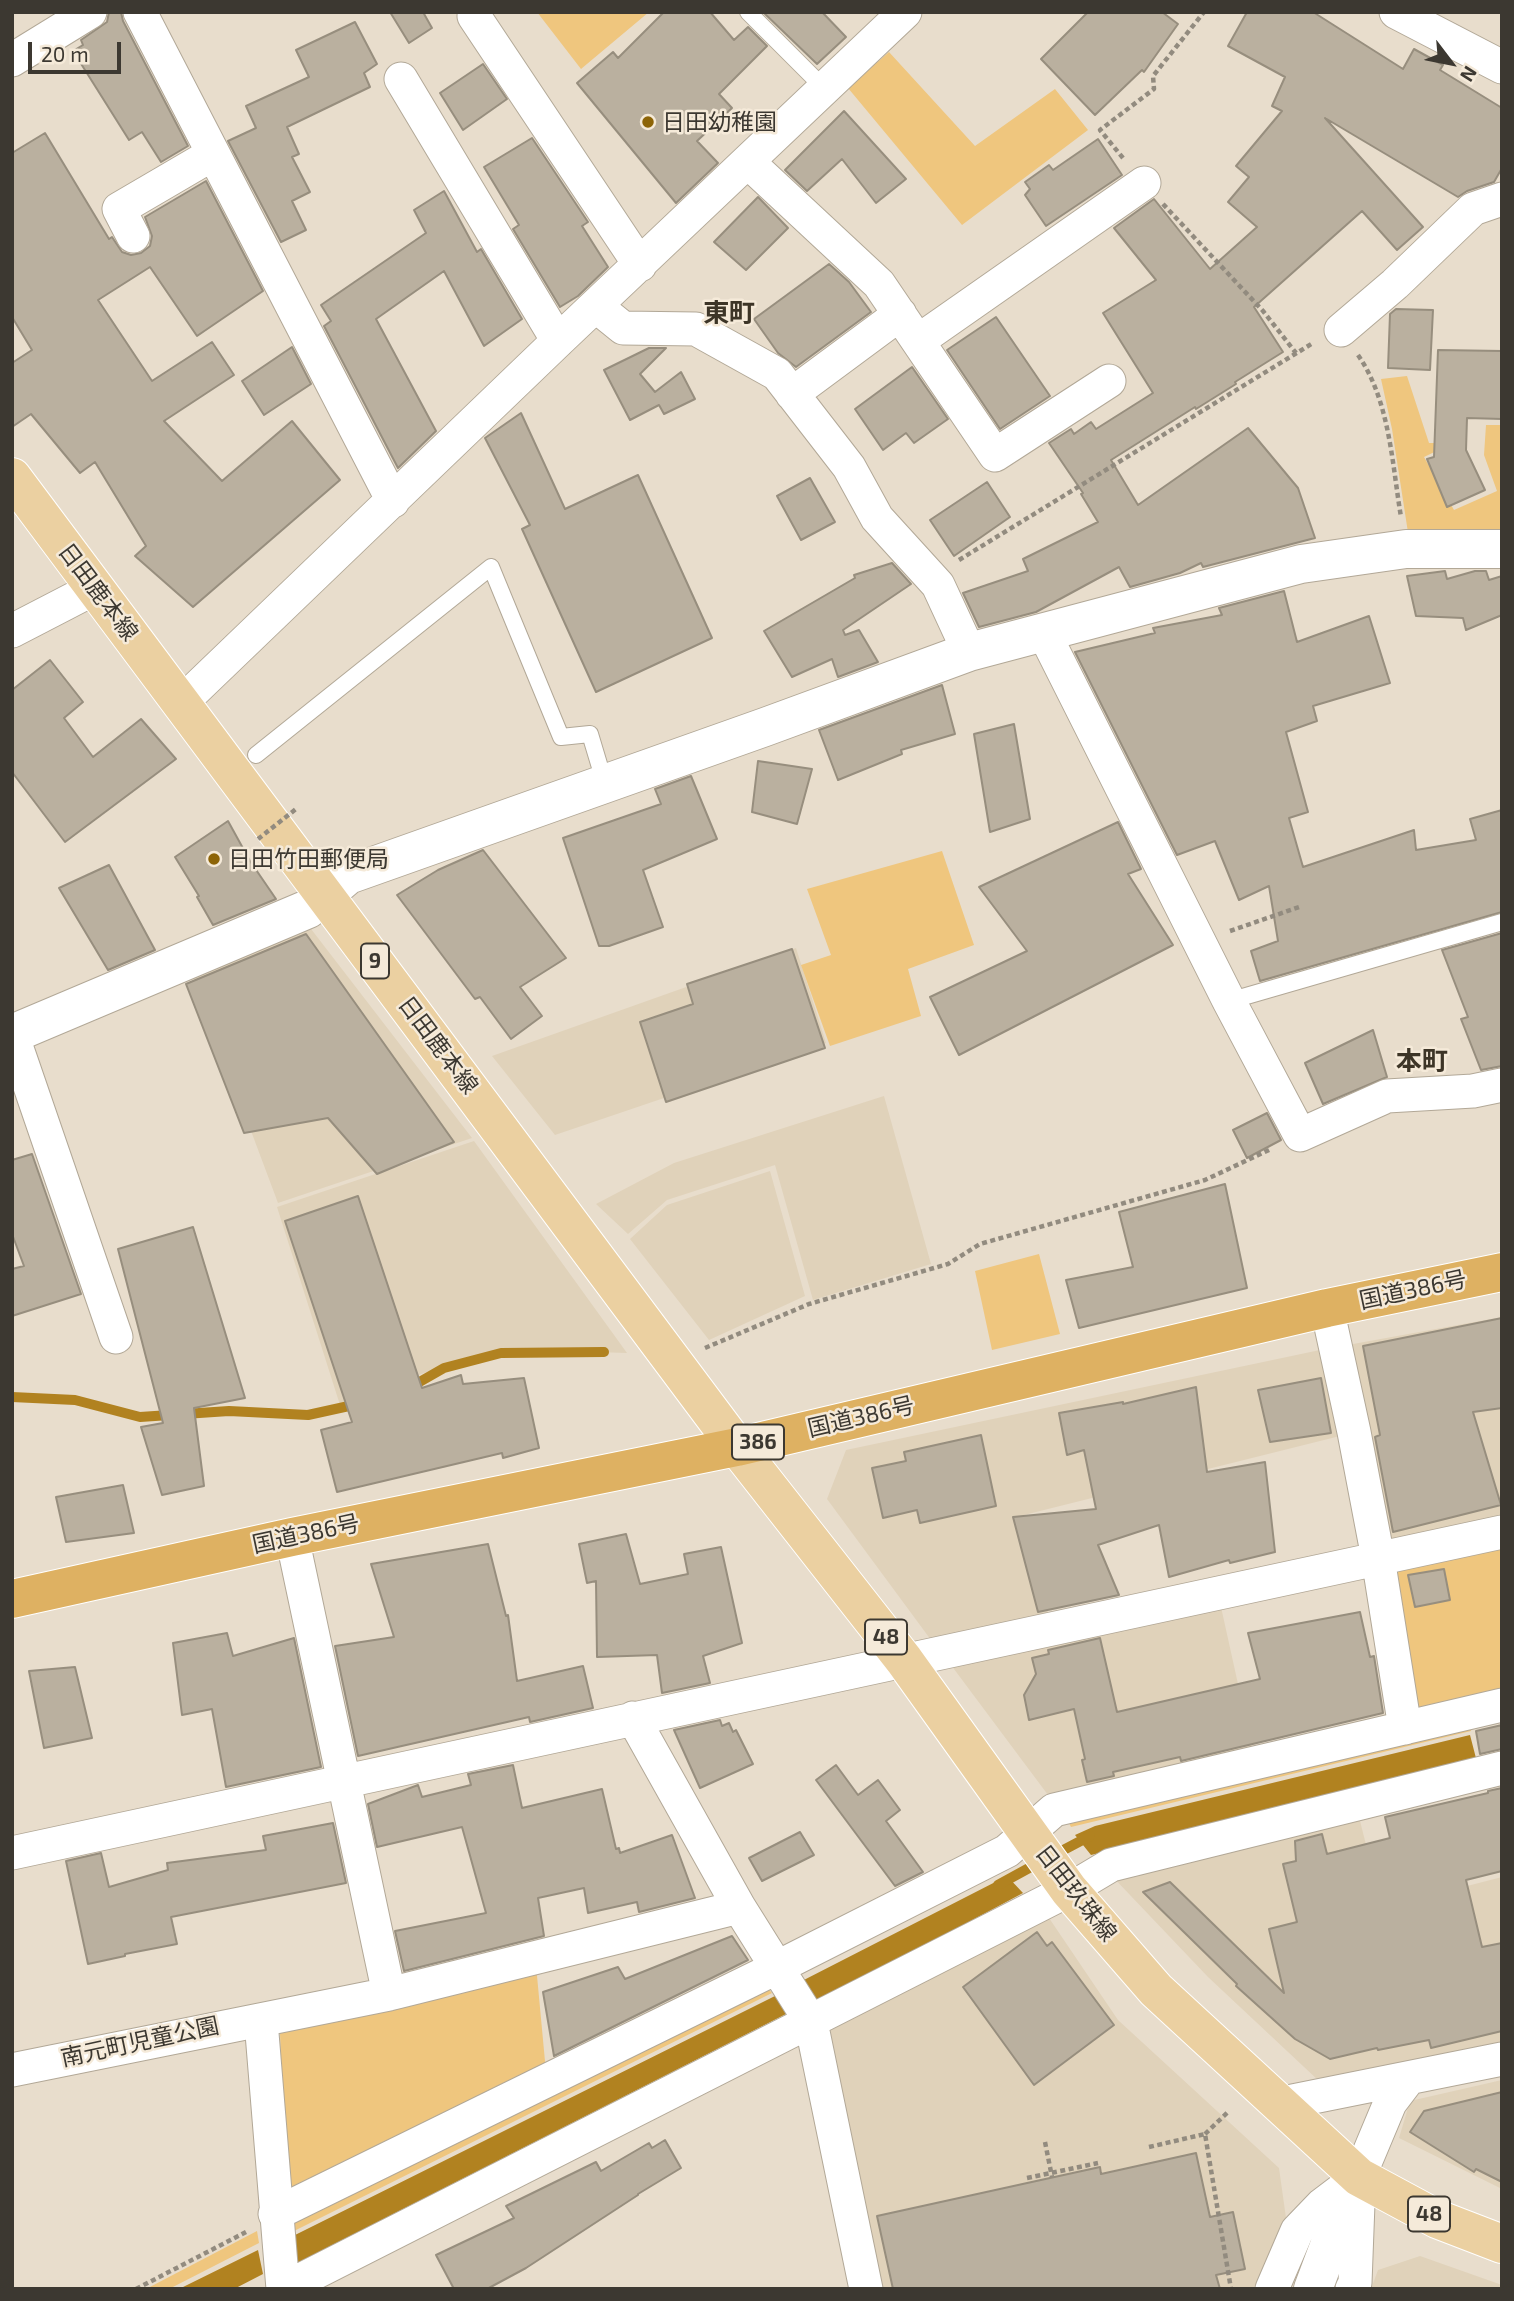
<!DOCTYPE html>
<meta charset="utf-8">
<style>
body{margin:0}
#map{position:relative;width:1514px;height:2301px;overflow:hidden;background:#e8ddcc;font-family:"Exo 2",sans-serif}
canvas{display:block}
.frame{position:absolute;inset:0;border:14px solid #3c3831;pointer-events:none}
.north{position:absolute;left:1416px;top:28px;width:70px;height:70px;-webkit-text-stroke:5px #f5ead9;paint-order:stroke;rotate:122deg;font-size:19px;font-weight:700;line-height:28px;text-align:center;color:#3c3831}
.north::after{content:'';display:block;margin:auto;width:24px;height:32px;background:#3c3831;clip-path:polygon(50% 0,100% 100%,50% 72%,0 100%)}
.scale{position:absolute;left:28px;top:42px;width:93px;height:32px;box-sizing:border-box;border:4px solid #3c3831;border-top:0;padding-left:9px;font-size:21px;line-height:24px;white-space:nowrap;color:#3c3831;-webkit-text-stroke:5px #f5ead9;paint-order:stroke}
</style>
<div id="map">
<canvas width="1514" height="2301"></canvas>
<div class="frame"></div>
<div class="north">N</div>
<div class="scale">20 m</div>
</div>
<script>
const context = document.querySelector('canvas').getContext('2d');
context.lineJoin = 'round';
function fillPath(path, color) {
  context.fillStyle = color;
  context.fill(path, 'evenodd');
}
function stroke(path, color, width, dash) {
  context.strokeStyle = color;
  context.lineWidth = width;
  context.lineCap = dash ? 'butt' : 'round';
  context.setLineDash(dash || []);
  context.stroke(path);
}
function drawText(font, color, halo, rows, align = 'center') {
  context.font = font + ' "Exo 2","Noto Sans JP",sans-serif';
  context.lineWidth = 5;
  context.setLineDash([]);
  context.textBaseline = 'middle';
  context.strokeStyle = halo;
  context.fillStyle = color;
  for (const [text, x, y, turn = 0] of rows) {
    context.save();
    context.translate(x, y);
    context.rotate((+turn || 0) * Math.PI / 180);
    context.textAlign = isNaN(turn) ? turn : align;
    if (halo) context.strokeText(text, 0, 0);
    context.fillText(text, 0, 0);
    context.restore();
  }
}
fillPath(new Path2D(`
 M 308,925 L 472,1138 L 278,1203 L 193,976 Z
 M 796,948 L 826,1043 L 555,1135 L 492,1056 Z
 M 884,1096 L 931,1264 L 813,1300 L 775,1165 L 667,1200 L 628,1234 L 596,1204 L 674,1163 Z
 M 474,1141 L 627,1353 L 505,1349 L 453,1362 L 340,1405 L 277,1207 Z
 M 770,1171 L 805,1296 L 709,1340 L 630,1239 L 667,1205 Z
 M 1502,1317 L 1502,1516 L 1386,1540 L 1364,1430 L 1024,1515 L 1048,1613 L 931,1640 L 827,1499 L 846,1450 L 1320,1350 Z
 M 1221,1607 L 1253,1752 L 1051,1799 L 951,1665 Z
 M 1358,1813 L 1382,1908 L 1502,1877 L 1502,2042 L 1319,2081 L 1208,1977 L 1110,1874 Z
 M 1047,1915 L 1118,2020 L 1279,2168 L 1286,2218 L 1259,2289 L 883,2289 L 827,2030 Z
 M 1502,2080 L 1502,2189 L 1399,2138 L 1410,2101 Z
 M 1420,2256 L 1502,2285 L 1502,2289 L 1371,2289 L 1378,2270 Z`), '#e0d2ba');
fillPath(new Path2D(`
 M 537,12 L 649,12 L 581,69 Z
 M 889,52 L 975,146 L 1055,89 L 1088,130 L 962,225 L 848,88 Z
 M 1407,376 L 1429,443 L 1446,443 L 1447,446 L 1424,457 L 1454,510 L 1497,491 L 1484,455 L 1486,425 L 1502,425 L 1502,535 L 1409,539 L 1392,429 L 1381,379 Z
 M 942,851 L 974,945 L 908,969 L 921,1016 L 830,1046 L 801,965 L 831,955 L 807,889 Z
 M 1039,1254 L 1060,1334 L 992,1350 L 975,1271 Z
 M 1502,1546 L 1502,1696 L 1427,1714 L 1415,1704 L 1391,1574 L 1401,1567 Z
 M 1469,1719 L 1471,1731 L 1071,1827 L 1066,1817 Z
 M 536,1965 L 546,2072 L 286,2200 L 280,2033 Z
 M 764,1984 L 772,1993 L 290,2233 L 289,2220 Z
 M 257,2231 L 259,2243 L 169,2289 L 146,2289 Z`), '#efc67e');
fillPath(new Path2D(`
 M 1470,1735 L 1477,1762 L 1091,1855 L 1075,1835 L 1095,1826 Z
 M 1007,1876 L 1023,1893 L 815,2004 L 798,1983 Z
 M 775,1996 L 786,2014 L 295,2264 L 289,2238 Z
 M 258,2250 L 263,2274 L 234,2289 L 179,2289 Z`), '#b18220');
stroke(new Path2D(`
 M 409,1388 L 444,1368 L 501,1353 L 604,1352
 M 12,1397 L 75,1400 L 140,1417 L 229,1411 L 308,1415 L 358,1404
 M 1054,1855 L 1090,1836
 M 998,1885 L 1040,1862`), '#b18220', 10);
const building = new Path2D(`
 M 109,12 L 121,12 L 123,21 L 188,146 L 161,162 L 142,132 L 129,140 L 73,51 L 83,45 L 81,40 L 107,22 Z
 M 390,12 L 423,12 L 432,28 L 409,43 Z
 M 664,12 L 710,12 L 734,40 L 748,27 L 767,46 L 719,94 L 732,108 L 697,141 L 718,163 L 676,203 L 577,83 L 613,52 L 618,58 Z
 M 763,12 L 822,12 L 846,37 L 817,64 Z
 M 1088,12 L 1162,12 L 1178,24 L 1144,72 L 1142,70 L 1095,115 L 1041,59 Z
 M 1247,12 L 1313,12 L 1403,69 L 1414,49 L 1443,65 L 1440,70 L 1502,108 L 1502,168 L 1494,182 L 1467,191 L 1458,197 L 1325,118 L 1423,227 L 1397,250 L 1362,211 L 1254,307 L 1283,352 L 1235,382 L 1236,384 L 1196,409 L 1195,407 L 1111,460 L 1138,505 L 1248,428 L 1298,488 L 1315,538 L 1203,567 L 1201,563 L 1180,573 L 1130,587 L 1119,567 L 1036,612 L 979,627 L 963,593 L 1028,571 L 1023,559 L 1098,522 L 1081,494 L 1083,493 L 1049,443 L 1071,429 L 1074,434 L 1091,422 L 1096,429 L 1153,393 L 1103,313 L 1156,280 L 1114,228 L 1154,199 L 1210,269 L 1257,227 L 1228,202 L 1249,177 L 1236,166 L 1282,111 L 1272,106 L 1285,77 L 1228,46 Z
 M 355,22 L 377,64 L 364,73 L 370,87 L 287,127 L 299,154 L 292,157 L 310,192 L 292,201 L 306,230 L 281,242 L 228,141 L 256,128 L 246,106 L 309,77 L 296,50 Z
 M 483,64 L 507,99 L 463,130 L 440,93 Z
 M 844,111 L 906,179 L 876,203 L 842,159 L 807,191 L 785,170 Z
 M 45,133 L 109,239 L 112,237 L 122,252 L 131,255 L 141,253 L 150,246 L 152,236 L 145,217 L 206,181 L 263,291 L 197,336 L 150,267 L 98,300 L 152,381 L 212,342 L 234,375 L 164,421 L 222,481 L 292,421 L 340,480 L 193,607 L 135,556 L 146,546 L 95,462 L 80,473 L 31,414 L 12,427 L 12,363 L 32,350 L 12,317 L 12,153 Z
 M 532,138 L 588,222 L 582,226 L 608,267 L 578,296 L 560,307 L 513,229 L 519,225 L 484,167 Z
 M 1098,139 L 1122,175 L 1046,226 L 1025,195 L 1030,189 L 1025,182 L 1049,165 L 1053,170 Z
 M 444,191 L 477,252 L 481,249 L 522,319 L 484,346 L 444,271 L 376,319 L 436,431 L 398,468 L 324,326 L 331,321 L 321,305 L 426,233 L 414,210 Z
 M 758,197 L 788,228 L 746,270 L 714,242 Z
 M 829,264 L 849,282 L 871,312 L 796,367 L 778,353 L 754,319 Z
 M 1396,309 L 1433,310 L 1430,370 L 1388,368 L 1390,314 Z
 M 996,317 L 1050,396 L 1000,429 L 947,350 Z
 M 292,347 L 311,384 L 264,415 L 242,381 Z
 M 649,348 L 666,348 L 640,374 L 655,392 L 681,372 L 695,399 L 664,414 L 659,405 L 630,420 L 604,370 Z
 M 1438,350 L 1502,351 L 1502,419 L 1467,418 L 1466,450 L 1485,490 L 1447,507 L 1427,459 L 1434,457 Z
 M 912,367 L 948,419 L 914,443 L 906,433 L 883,450 L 855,409 Z
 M 521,413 L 565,509 L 638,475 L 712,638 L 596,692 L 522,529 L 530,525 L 485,438 Z
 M 810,478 L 835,522 L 801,540 L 777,496 Z
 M 987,482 L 1010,517 L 954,556 L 930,520 Z
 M 892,563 L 911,584 L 843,630 L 845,635 L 859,630 L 878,662 L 838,677 L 832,659 L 792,677 L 764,631 L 855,578 L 854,575 Z
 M 1445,571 L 1447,579 L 1475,571 L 1486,571 L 1489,580 L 1502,576 L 1502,615 L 1466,630 L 1463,618 L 1416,616 L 1407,576 Z
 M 1284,591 L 1297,642 L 1369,616 L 1390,683 L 1313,706 L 1317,721 L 1286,732 L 1308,812 L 1289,818 L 1303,867 L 1414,830 L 1416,850 L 1476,840 L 1470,819 L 1502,810 L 1502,912 L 1260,981 L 1251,951 L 1278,941 L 1269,886 L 1239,900 L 1215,841 L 1177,855 L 1075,652 L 1155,633 L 1153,628 L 1222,615 L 1219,608 Z
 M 50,660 L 83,702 L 64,718 L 93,757 L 141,719 L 176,759 L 65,842 L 12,772 L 12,690 Z
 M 942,685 L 955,734 L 901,750 L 902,754 L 838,780 L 819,730 Z
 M 1014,724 L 1030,819 L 990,832 L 974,734 Z
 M 758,761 L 812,769 L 797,824 L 752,812 Z
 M 691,776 L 717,839 L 643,870 L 663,927 L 609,946 L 599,946 L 563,838 L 661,804 L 655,789 Z
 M 228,821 L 250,861 L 276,899 L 213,925 L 197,897 L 199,896 L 175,857 Z
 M 1118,822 L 1141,869 L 1128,874 L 1173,945 L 959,1055 L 930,997 L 1027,951 L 979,887 Z
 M 483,850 L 566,958 L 520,987 L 542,1016 L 511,1039 L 480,997 L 475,999 L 397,895 L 438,870 Z
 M 109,865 L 155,950 L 108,970 L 59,888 Z
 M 1502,933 L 1502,1066 L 1481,1070 L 1461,1019 L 1468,1017 L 1442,950 Z
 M 306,934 L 454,1142 L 377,1174 L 328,1118 L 244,1133 L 186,984 Z
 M 792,949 L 825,1048 L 666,1102 L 640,1022 L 693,1004 L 687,984 Z
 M 1373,1030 L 1387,1077 L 1323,1104 L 1305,1063 Z
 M 1267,1113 L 1281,1140 L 1247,1158 L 1233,1130 Z
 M 32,1154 L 81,1294 L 12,1316 L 12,1269 L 24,1266 L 12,1234 L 12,1160 Z
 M 1225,1184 L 1247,1288 L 1079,1328 L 1066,1280 L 1133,1267 L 1119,1212 Z
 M 358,1196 L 422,1388 L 461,1375 L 463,1384 L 524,1378 L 539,1448 L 503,1458 L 502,1453 L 337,1492 L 321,1430 L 352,1422 L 285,1221 Z
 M 193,1227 L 245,1398 L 194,1408 L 204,1486 L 162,1495 L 141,1427 L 163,1423 L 118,1249 Z
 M 1502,1318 L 1502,1408 L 1473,1412 L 1501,1505 L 1393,1532 L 1375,1437 L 1380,1435 L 1363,1346 Z
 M 1321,1378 L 1331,1433 L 1270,1442 L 1258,1390 Z
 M 1196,1387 L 1207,1472 L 1265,1462 L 1275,1552 L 1230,1563 L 1229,1560 L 1169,1577 L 1159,1525 L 1098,1545 L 1119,1595 L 1038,1612 L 1013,1517 L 1096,1509 L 1084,1450 L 1067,1455 L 1059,1413 L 1123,1402 L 1123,1404 Z
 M 981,1435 L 996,1506 L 920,1523 L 917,1510 L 883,1518 L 872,1468 L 906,1461 L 904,1452 Z
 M 123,1485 L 134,1533 L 66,1542 L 56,1497 Z
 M 626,1534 L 640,1584 L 688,1574 L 684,1554 L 721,1547 L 742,1643 L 703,1656 L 710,1683 L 662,1693 L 657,1655 L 597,1657 L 596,1581 L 587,1583 L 579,1544 Z
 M 488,1544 L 506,1616 L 508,1615 L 517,1681 L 583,1666 L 593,1708 L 530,1722 L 529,1717 L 358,1756 L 335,1646 L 394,1637 L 371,1564 Z
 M 1444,1569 L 1450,1600 L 1415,1607 L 1408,1575 Z
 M 1360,1612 L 1370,1657 L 1374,1656 L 1383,1713 L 1181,1761 L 1180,1757 L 1113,1772 L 1114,1776 L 1087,1782 L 1082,1760 L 1085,1759 L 1074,1709 L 1029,1720 L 1024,1695 L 1036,1674 L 1032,1658 L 1049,1654 L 1048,1650 L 1100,1638 L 1117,1712 L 1260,1679 L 1248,1633 Z
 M 227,1633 L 233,1656 L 294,1638 L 321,1767 L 226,1787 L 212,1709 L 182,1715 L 173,1643 Z
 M 75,1667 L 92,1738 L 44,1748 L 29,1671 Z
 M 720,1720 L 722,1726 L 729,1723 L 733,1732 L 736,1730 L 753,1764 L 700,1788 L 674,1730 Z
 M 1502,1725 L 1502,1749 L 1480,1754 L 1476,1731 Z
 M 513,1765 L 522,1808 L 602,1789 L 616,1849 L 619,1848 L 620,1853 L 672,1835 L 695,1898 L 639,1912 L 637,1902 L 588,1913 L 584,1888 L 538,1898 L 544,1936 L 404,1971 L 395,1931 L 486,1913 L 462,1827 L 377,1847 L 368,1804 L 418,1785 L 422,1797 L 471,1785 L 468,1774 Z
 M 836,1765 L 858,1795 L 878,1780 L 900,1810 L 886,1821 L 923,1872 L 895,1886 L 816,1780 Z
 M 1502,1788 L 1502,1871 L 1466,1880 L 1482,1947 L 1502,1943 L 1502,2031 L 1431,2048 L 1429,2040 L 1378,2050 L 1377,2048 L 1330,2059 L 1295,2039 L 1236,1986 L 1237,1984 L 1143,1892 L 1170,1882 L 1284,1993 L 1269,1929 L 1297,1922 L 1283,1864 L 1296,1861 L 1295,1841 L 1322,1834 L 1327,1854 L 1390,1838 L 1385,1817 L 1488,1793 L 1488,1791 Z
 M 333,1823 L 346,1883 L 171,1917 L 177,1944 L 125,1954 L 125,1956 L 88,1964 L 66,1861 L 101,1853 L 109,1887 L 168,1870 L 167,1863 L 266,1850 L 263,1836 Z
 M 800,1832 L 814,1855 L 762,1881 L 749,1858 Z
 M 1037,1932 L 1047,1946 L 1052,1942 L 1114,2025 L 1034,2085 L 963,1987 Z
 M 732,1936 L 748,1960 L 554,2056 L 543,1992 L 618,1967 L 625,1979 Z
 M 1502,2092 L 1502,2182 L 1476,2169 L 1474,2172 L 1410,2132 L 1424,2111 Z
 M 665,2140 L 681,2168 L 638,2194 L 638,2195 L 526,2268 L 487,2289 L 454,2289 L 436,2255 L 514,2218 L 506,2206 L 596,2162 L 601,2171 L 649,2143 L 652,2148 Z
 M 1196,2153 L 1210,2217 L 1233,2212 L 1245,2269 L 1216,2275 L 1220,2289 L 893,2289 L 877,2216 L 1100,2167 L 1101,2174 Z`);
fillPath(building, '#bab09f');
stroke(building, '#978e7e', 2);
const lane = new Path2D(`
 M 748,12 L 825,89
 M 256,755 L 491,567 L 561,737 L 590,734 L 605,784
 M 1229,1001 L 1502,922`);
const street = new Path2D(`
 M 140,12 L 393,501
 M 1396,12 L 1502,67
 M 474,16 L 640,265
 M 12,60 L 90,12
 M 401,79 L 558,341
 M 748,162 L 879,284 L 995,455 L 1109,381
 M 133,236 L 119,209 L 213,154
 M 597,307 L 623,328 L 696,329 L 777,374 L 849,467 L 877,518 L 938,585 L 969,652
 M 1341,330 L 1395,284 L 1473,209 L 1502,199
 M 918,341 L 1144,183
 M 792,394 L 900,314
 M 12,631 L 95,588
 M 1043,631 L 1229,1001 L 1300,1135 L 1387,1096 L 1473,1091 L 1502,1085
 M 181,703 L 558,341 L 905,12
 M 12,1034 L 116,1337
 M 1327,1308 L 1354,1432 L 1378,1558 L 1405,1728
 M 292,1537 L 389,1994
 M 633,1718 L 739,1907 L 811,2022 L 866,2289
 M 12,1853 L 1502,1532
 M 261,2021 L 283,2289
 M 12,2070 L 389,1994 L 739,1907
 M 1278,2104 L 1502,2059
 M 275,2214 L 778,1967 L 1007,1851 L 1054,1810 L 1502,1705
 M 283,2289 L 1069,1890 L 1111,1865 L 1502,1768
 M 1272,2289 L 1297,2231 L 1322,2205 L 1359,2177
 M 1352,2289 L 1355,2283 L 1359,2177 L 1390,2103 L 1409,2078`);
const secondary = new Path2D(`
 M 12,1034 L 308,909 L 348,875 L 765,727 L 969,652 L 1301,564 L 1406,549 L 1502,549
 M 1313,2289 L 1340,2217 L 1359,2177`);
const primary = new Path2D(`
 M 12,477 L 737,1447 L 904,1660 L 1069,1890 L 1156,1990 L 1359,2177 L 1437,2219 L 1502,2244`);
const highway = new Path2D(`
 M 12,1599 L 292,1537 L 737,1447 L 1327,1308 L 1502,1272`);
stroke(lane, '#b2a897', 18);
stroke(street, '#b2a897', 35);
stroke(secondary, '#b2a897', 40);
stroke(primary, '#fff', 40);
stroke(highway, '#fff', 40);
stroke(new Path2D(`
 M 1123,158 L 1100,130 L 1154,89 L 1153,76 L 1204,12
 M 1163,204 L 1263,311 L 1296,353
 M 1358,355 C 1390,401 1392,464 1401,517
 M 959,560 L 1313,343
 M 1230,931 L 1302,906
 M 705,1348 L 809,1304 L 948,1264 L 980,1244 L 1205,1180 L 1271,1149
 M 1205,2134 L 1229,2111
 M 1045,2142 L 1052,2177
 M 1149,2147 L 1205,2134 L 1231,2289
 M 1027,2178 L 1098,2163
 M 136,2289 L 246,2232`), '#928b7f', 4.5, [5, 3.5]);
stroke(lane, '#fff', 16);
stroke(street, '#fff', 33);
stroke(secondary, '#fff', 38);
stroke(primary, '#ebd0a1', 38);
stroke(highway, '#deb162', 38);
stroke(new Path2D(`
 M 258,839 L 296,809`), '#928b7f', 4.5, [5, 3.5]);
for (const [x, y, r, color] of [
 [648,122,7,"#8d6407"],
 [214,859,7,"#8d6407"]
]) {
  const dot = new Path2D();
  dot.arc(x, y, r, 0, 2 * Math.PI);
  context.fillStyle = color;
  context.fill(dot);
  stroke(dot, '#f5ead9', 2.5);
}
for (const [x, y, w] of [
 [375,961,28],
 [758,1442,52],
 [886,1637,42],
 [1429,2214,42]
]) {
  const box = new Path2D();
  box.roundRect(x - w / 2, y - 17.5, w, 35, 5);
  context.fillStyle = '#f5ead9';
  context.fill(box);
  stroke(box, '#3c3831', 2);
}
drawText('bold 21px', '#3c3831', null, [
 ["9",375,961],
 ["386",758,1442],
 ["48",886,1637],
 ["48",1429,2214]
]);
drawText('23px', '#3c3831', '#f5ead9', [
 ["日田幼稚園",662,122],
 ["日田竹田郵便局",228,859]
], 'left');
drawText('23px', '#3c3831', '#f5ead9', [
 ["日田鹿本線",98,592,53],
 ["日田鹿本線",438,1045,53],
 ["国道386号",1413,1290,-12],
 ["国道386号",861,1417,-13],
 ["国道386号",306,1534,-12],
 ["日田玖珠線",1076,1893,52],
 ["南元町児童公園",140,2042,-12]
]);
drawText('bold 26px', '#3d3527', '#f5ead9', [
 ["東町",729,313],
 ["本町",1422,1061]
]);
</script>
